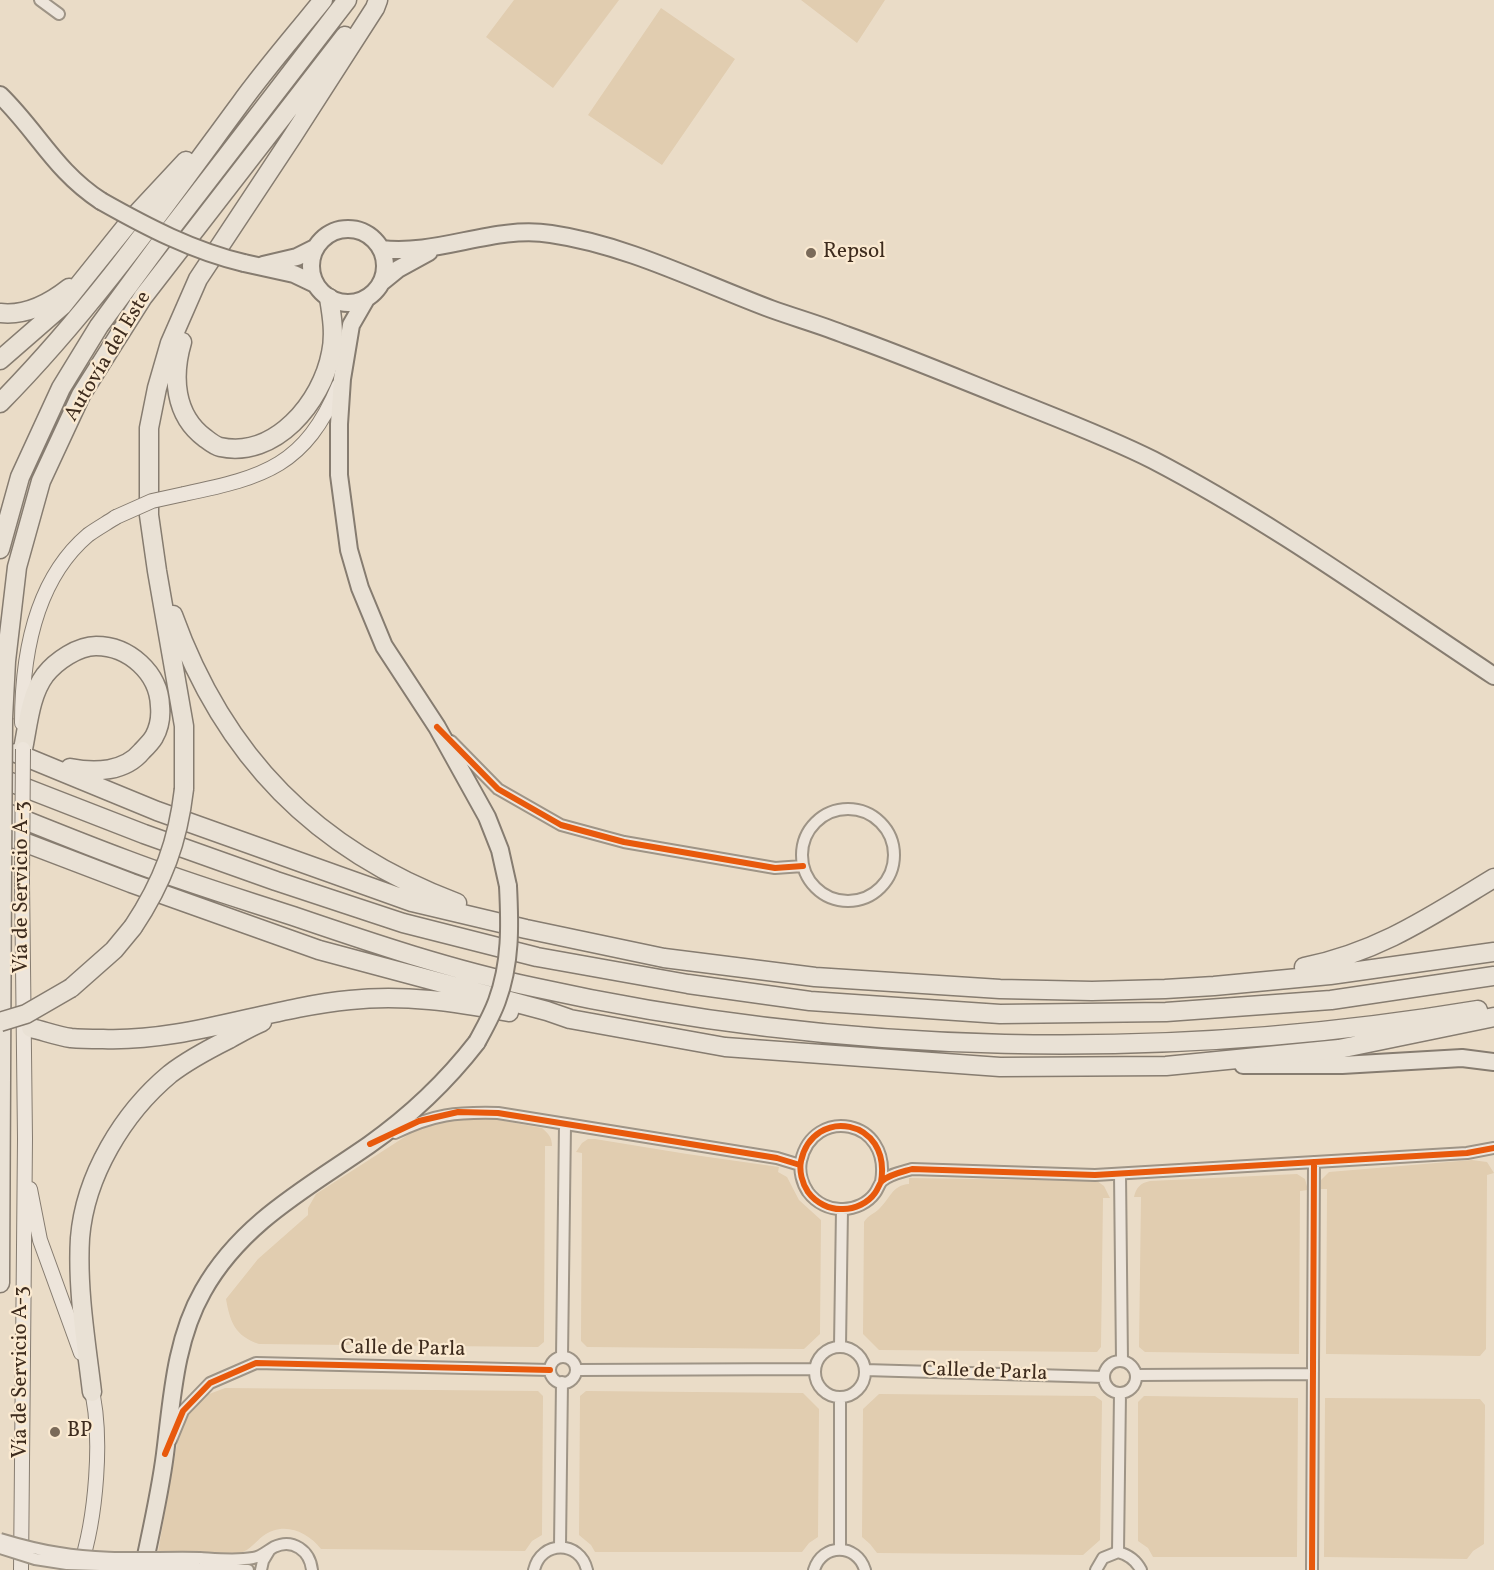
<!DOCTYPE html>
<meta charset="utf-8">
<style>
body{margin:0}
canvas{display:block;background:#eadcc7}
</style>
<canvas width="1494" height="1570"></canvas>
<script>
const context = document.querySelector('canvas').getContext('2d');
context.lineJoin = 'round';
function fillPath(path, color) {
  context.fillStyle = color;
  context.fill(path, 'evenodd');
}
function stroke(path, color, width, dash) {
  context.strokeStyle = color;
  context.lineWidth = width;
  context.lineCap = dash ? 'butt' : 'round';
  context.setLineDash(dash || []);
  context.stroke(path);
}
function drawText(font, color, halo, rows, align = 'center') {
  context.font = font + ' Vollkorn,serif';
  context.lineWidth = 4.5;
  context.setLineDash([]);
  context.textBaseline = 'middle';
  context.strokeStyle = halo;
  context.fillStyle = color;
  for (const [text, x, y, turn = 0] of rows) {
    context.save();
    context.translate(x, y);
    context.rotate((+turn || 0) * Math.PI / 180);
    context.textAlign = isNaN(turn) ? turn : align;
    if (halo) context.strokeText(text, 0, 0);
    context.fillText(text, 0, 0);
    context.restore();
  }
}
fillPath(new Path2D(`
 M 514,0 L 619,0 L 553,88 L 486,37 Z
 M 801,0 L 885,0 L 857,43 Z
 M 661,8 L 735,59 L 662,165 L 588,115 Z
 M 468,1117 L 488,1118 L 542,1128 C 549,1134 552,1138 552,1146 L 545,1146 L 544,1342 L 538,1347 L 259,1344 C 235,1336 230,1322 226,1299 L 258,1259 L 308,1215 L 308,1208 L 316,1194 L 417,1129 L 433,1123 Z
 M 588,1139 L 595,1139 L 687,1154 L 779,1167 L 778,1172 L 787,1177 L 799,1200 L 821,1220 L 820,1334 L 804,1349 L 587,1347 L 581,1341 L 582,1153 L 576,1152 L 582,1143 Z
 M 1472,1160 L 1487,1162 L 1494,1173 L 1487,1175 L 1486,1349 L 1480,1356 L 1326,1354 L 1327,1189 L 1320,1189 L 1321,1180 L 1329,1172 Z
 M 1297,1174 L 1305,1179 L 1308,1190 L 1300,1191 L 1299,1354 L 1145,1352 L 1139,1347 L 1141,1197 L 1134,1197 C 1136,1188 1140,1183 1150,1181 Z
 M 909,1178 L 1097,1181 L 1104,1186 L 1110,1198 L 1103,1198 L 1101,1347 L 1097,1352 L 879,1350 L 863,1334 L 864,1222 C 868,1215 874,1214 879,1209 C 890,1199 892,1185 909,1184 Z
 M 225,1388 L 538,1391 L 543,1396 L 542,1535 L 532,1541 L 525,1551 L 321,1549 C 307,1531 283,1521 263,1536 C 255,1542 251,1549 241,1553 L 158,1552 L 179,1432 L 188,1411 L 204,1396 Z
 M 586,1391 L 803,1393 L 819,1409 L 818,1537 L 809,1543 L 802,1552 L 595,1552 L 591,1545 L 579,1535 L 580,1396 Z
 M 879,1394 L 1095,1396 L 1102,1401 L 1100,1540 L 1083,1555 L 877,1553 L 870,1544 L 862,1537 L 863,1409 Z
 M 1144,1396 L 1298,1398 L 1297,1557 L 1153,1557 L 1148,1548 L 1138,1541 L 1138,1402 Z
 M 1325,1398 L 1480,1399 L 1485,1405 L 1484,1544 L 1473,1551 L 1467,1559 L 1324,1557 Z`), '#e1cdb0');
const minor = new Path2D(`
 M 40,0 L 59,14
 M 451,741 L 498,789 L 561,825 L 624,842 L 775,868 L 803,866
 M802 855a46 46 0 1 1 92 0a46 46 0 1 1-92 0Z
 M 395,1133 C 434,1114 456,1112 498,1113 L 777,1158 L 800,1165
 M 1120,1174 L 1122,1361
 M 881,1182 C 892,1118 813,1106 801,1161 C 799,1171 802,1183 808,1192 C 816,1203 830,1210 843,1209 C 855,1209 868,1203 875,1193 C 878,1189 879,1184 882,1181 C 890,1174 902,1172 912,1169 L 1095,1175 L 1467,1153 L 1494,1148
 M 840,1346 L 842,1209
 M815 1372a25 25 0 1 1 50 0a25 25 0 1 1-50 0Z
 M 562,1357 L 565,1125
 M550 1370a13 13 0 1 1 26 0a13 13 0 1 1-26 0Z
 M1104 1377a16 16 0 1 1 32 0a16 16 0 1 1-32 0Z
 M 576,1370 L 814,1369
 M 865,1370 L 1104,1377
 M 1136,1375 L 1313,1374
 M 840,1398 L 840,1549
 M 171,1440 L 183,1411 L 210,1383 L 256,1363 L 550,1370
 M 560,1546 L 562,1382
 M 1118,1552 L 1120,1393
 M 200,1558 C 217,1559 236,1561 253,1558 C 261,1557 267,1551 274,1547 C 293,1538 310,1551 312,1570
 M 199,1568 L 248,1570
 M 261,1570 L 263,1561 L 269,1551
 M 534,1570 C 541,1540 580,1540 587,1570
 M 814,1570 C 822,1543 857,1543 865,1570
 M 1096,1570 L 1103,1558 L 1118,1552 C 1129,1555 1136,1560 1141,1570
 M 1312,1570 L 1314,1162`);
const secondary = new Path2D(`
 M 184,494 C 265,477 305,466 339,385
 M 22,723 C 22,656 34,581 88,535 C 96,529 107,523 116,517
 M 30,1189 L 40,1240 L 81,1353
 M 21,1570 L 25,1139 L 22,880
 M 79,1570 C 96,1521 104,1434 90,1383`);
const primary = new Path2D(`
 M 0,95 C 38,132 55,171 101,201
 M311 266a37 37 0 1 1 74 0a37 37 0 1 1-74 0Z
 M 381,249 C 439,256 493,225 551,234 C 627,245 699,282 771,309 C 796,318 821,325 846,335 C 902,355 957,378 1012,400 C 1059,419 1107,437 1153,460 C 1272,522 1382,602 1494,676
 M 244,263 L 294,274 L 315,284
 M 263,265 L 297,257 L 315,248
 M 382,282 L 398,269 L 429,252
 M 366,299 L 351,325 L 342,379 L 339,424 L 339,475 L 349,550 L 360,588 L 384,646 L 437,727 L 487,817 L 500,850 L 508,886
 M 1243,1065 L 1342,1065 L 1462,1058 L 1494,1062
 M 143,1570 C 151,1531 160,1493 165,1454 C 172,1399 175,1340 203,1291 C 241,1223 307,1188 369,1145 C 410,1116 446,1082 477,1042`);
const motorway = new Path2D(`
 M 0,313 C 25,316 50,303 69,288
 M 182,342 C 172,376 174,415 205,438 C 209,441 215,446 220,447 C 275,459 322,402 331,353 C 335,335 332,316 329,298
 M 0,360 L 62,306 L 131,220 L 186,161
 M 0,403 C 90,312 164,207 240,104 C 266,68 295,35 323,0
 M 0,549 L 20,477 L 61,388 L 99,326 L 166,235 L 347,0
 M 173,615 C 224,757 316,850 457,903
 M 3,718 L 6,661 L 17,567 L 41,481 L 81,395 L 143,297 L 345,36
 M 23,749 C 28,725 30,695 45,675 C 56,661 78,646 96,646 C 129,646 159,673 160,706 C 161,716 159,728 154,737 C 151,742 146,747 142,751 C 125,772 95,773 70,768
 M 16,753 L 157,811 L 412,902 L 526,929 L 664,958 L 815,977 L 1000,989 L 1092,991 L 1165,989 L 1214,986 L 1330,975 L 1494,952
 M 0,778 L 144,834 L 276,881 L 403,923 L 537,957 L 688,984 L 810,1001 L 1000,1014 L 1166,1012 L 1331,1000 L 1494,976
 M 184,789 L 184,726 L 157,571 L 149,515 L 149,428 L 157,388 L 170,343 L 198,279 L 292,137 L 375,8 L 378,0
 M 0,810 C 42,827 84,844 127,860 C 182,881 238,898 293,916 C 372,943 452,970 533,987 C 843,1056 1166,1062 1478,1010
 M 0,833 L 131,883 L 319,950 L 547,1011 L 570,1019 L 725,1047 L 1000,1067 L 1166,1066 L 1339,1049 L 1494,1017
 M 1304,967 C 1379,952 1431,916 1494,878
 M 71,988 L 114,950 L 133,927
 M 31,1028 C 44,1031 57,1036 71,1038 C 81,1039 92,1039 103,1039 C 187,1042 267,1008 350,1000 C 404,994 456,1002 509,1012
 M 0,1283 L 2,871
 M 92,1392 C 86,1342 77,1289 80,1238 C 85,1176 123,1113 170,1074 C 188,1060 209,1049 229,1039 C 240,1033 250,1027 262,1022`);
stroke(minor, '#9e9486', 14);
stroke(secondary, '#867c70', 16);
stroke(primary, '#867c70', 20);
stroke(motorway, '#867c70', 21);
stroke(minor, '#ede5db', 10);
stroke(secondary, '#ede5db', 14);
stroke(primary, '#e9e1d5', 16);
stroke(motorway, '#e9e1d5', 18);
const minorBridge = new Path2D(`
 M 0,1539 C 20,1545 39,1550 59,1553 C 105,1561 154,1557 200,1558
 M 0,1548 L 35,1559 L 67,1564 L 199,1568`);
const secondaryBridge = new Path2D(`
 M 116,517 L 152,501 L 184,494
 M 22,880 L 23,749`);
const primaryBridge = new Path2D(`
 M 101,201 C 147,227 193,251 244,263
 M 477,1042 C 484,1029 492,1015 497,1001 C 511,963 510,925 508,886`);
const motorwayBridge = new Path2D(`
 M 2,871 L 3,718
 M 133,927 C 163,882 178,841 184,789
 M 0,1022 L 26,1014 L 71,988`);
stroke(minorBridge, '#9e9486', 14, []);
stroke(secondaryBridge, '#867c70', 16, []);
stroke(primaryBridge, '#867c70', 20, []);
stroke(motorwayBridge, '#867c70', 21, []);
stroke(minorBridge, '#ede5db', 10);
stroke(secondaryBridge, '#ede5db', 14);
stroke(primaryBridge, '#e9e1d5', 16);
stroke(motorwayBridge, '#e9e1d5', 18);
stroke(new Path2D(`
 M 437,727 L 498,789 L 561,825 L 624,842 L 775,868 L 803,866
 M 370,1144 L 419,1121 L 458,1112 L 498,1113 L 777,1158 L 800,1165
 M 881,1182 C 892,1118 813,1106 801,1161 C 799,1171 802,1183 808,1192 C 816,1203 830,1210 843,1209 C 855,1209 868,1203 875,1193 C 878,1189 879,1184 882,1181 C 890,1174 902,1172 912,1169 L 1095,1175 L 1467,1153 L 1494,1148
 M 165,1454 L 183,1411 L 210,1383 L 256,1363 L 550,1370
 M 1312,1570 L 1314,1162`), '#e8590c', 6);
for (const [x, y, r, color] of [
 [811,253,6,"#7a6a59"],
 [55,1432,6,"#7a6a59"]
]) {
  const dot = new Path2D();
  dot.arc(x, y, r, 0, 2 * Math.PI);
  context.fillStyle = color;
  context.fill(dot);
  stroke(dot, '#fbead1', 2);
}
drawText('21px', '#3e2c1e', '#fbead1', [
 ["Repsol",823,253],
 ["BP",67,1432]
], 'left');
drawText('21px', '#3e2c1e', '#fbead1', [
 ["Autovía del Este",109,357,-59],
 ["Vía de Servicio A-3",23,887,-90],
 ["Calle de Parla",403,1350,1],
 ["Vía de Servicio A-3",22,1372,-90],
 ["Calle de Parla",985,1373,2]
]);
</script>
